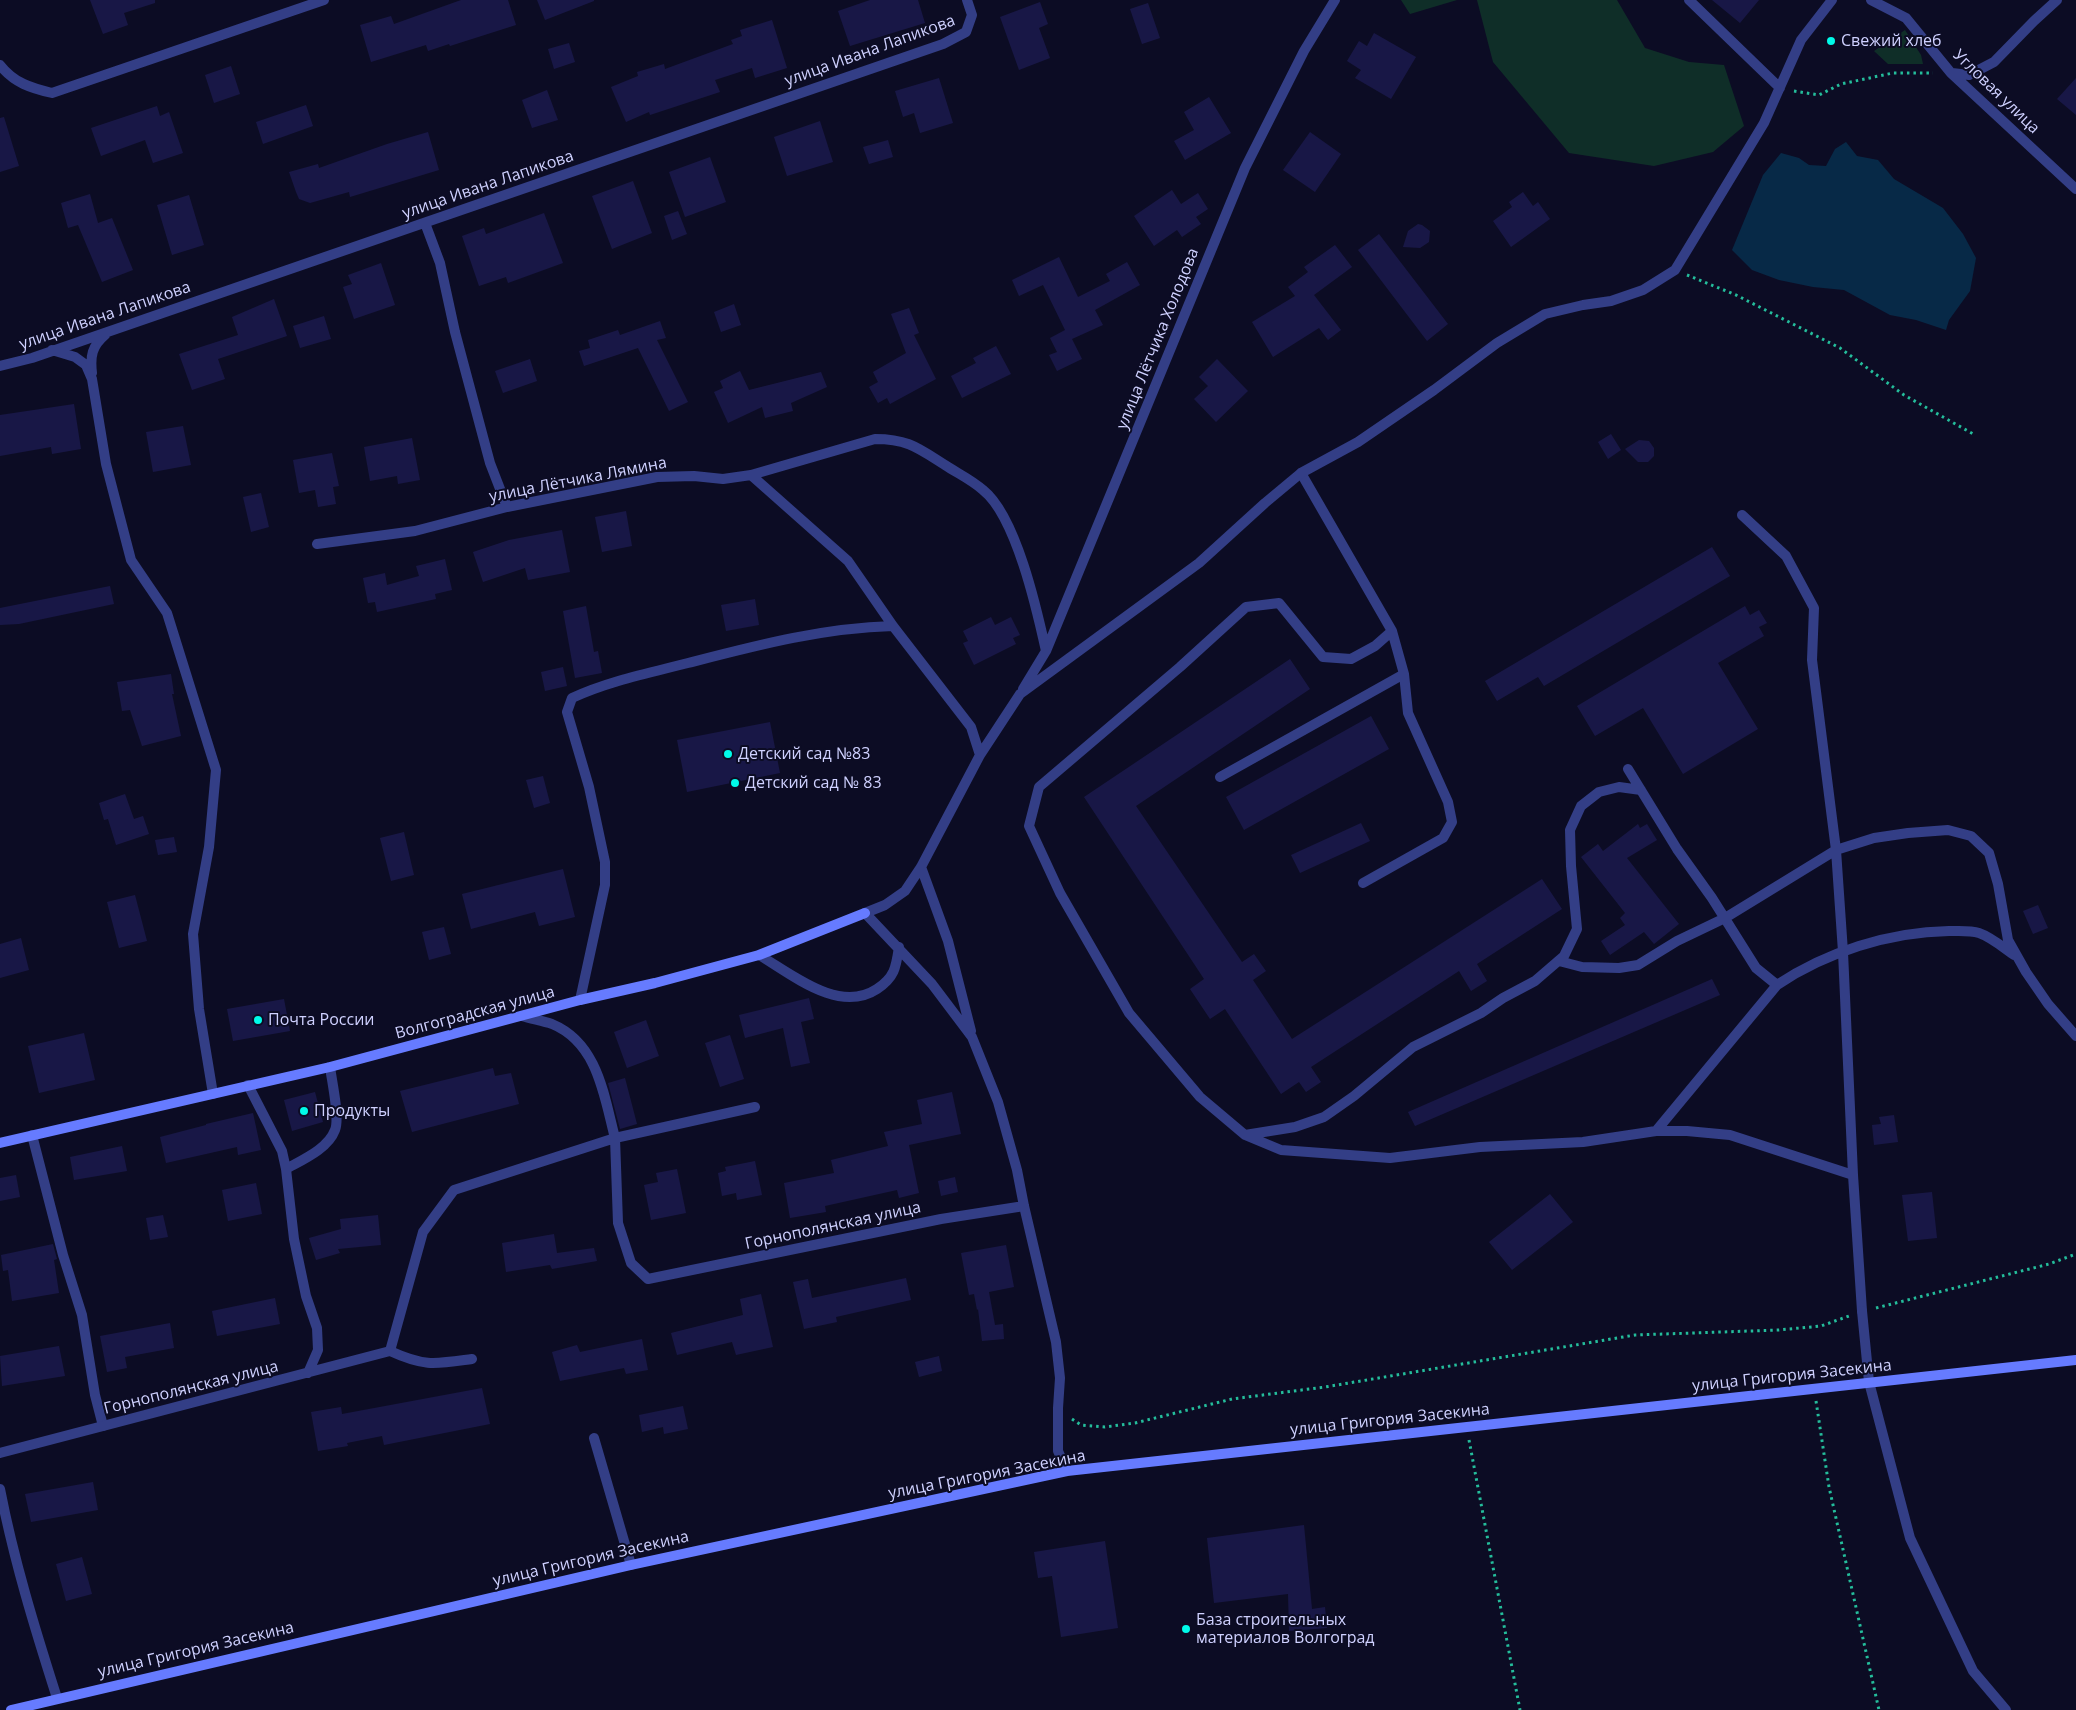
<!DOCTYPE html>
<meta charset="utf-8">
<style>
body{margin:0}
canvas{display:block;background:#0c0c24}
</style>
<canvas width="2076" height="1710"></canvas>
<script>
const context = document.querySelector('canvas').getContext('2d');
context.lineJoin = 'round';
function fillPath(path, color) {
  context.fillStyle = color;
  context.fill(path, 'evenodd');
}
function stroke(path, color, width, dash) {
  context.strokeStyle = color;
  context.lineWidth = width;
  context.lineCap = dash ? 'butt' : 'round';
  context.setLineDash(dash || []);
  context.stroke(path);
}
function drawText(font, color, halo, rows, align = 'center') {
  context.font = font + ' "Open Sans",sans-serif';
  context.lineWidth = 4;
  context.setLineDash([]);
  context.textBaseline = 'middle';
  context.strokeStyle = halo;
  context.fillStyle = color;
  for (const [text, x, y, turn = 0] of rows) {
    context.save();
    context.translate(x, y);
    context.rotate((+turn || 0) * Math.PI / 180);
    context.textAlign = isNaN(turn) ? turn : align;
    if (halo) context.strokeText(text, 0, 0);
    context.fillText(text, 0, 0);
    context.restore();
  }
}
fillPath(new Path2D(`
 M 1401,0 L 1457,0 L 1410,14 Z
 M 1477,0 L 1617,0 L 1645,48 L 1689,62 L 1724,65 L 1744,126 L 1713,152 L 1654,166 L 1569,153 L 1493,62 Z
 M 1905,30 L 1921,55 L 1923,64 L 1888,64 L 1874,51 Z`), '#0f2e28');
fillPath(new Path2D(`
 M 1846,142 L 1857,156 L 1878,160 L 1894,179 L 1943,208 L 1963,234 L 1976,258 L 1970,291 L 1949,320 L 1946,330 L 1916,320 L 1890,315 L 1844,290 L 1813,287 L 1779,280 L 1752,270 L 1732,250 L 1763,175 L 1781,153 L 1799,158 L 1809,165 L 1826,166 L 1835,149 Z`), '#072947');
fillPath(new Path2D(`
 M 90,0 L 155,0 L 155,3 L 124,13 L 128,25 L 103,34 Z
 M 461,0 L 508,0 L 516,25 L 450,46 L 449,44 L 428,51 L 426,45 L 371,62 L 360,25 L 391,16 L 394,24 Z
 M 537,0 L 594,0 L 594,1 L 545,20 Z
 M 870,0 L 918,0 L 925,23 L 850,46 L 838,11 Z
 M 1712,0 L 1759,0 L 1740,23 Z
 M 1040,2 L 1048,24 L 1039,28 L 1050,58 L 1019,70 L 1000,17 Z
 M 1148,3 L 1160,38 L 1142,44 L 1130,9 Z
 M 772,20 L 787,68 L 755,78 L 752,68 L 715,80 L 720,92 L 650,115 L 649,112 L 626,122 L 611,87 L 638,76 L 637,72 L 664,64 L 665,69 L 733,44 L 731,40 L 742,36 L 740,30 Z
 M 1374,33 L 1416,57 L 1391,99 L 1355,78 L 1361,70 L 1347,61 L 1359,41 L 1367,46 Z
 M 569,43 L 575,62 L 554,69 L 548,49 Z
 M 231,66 L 240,94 L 214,103 L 205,75 Z
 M 939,78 L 953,123 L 920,133 L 914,113 L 903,117 L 895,91 Z
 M 2076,78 L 2076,115 L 2057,99 Z
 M 547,90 L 558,120 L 532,128 L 522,100 Z
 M 1209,97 L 1231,133 L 1185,160 L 1174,141 L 1194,130 L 1184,112 Z
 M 306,105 L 313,126 L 263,144 L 256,122 Z
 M 157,106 L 160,116 L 169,112 L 183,153 L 153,163 L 145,140 L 101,156 L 91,128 Z
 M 4,117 L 19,166 L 0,172 L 0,118 Z
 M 820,121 L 833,162 L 787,176 L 774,137 Z
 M 428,132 L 439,170 L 350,197 L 349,192 L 310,203 L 299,199 L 296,192 L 289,172 L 318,164 L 319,168 L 387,144 Z
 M 1310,132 L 1341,154 L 1315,192 L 1283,170 Z
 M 888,140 L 893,157 L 869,164 L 863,147 Z
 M 710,157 L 726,202 L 685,217 L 669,172 Z
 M 633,181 L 652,233 L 612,249 L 592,196 Z
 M 1172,190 L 1181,204 L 1198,193 L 1208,209 L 1196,217 L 1201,224 L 1182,237 L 1177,230 L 1154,246 L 1134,216 Z
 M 1523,192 L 1533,206 L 1538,202 L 1550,219 L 1511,247 L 1493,221 L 1512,207 L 1509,202 Z
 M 90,194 L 98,223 L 112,218 L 133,270 L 102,282 L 78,225 L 68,228 L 61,203 Z
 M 189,195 L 204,245 L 172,255 L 157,205 Z
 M 678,211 L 687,234 L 672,240 L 664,216 Z
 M 544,213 L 563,263 L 508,283 L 506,277 L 479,286 L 462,236 L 484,228 L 486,234 Z
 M 1418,224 L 1422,225 L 1430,231 L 1429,242 L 1420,248 L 1403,247 L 1408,231 Z
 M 1379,234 L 1448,324 L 1427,341 L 1358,250 Z
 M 1335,245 L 1352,267 L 1314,295 L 1341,330 L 1328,340 L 1319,328 L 1273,357 L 1252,322 L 1295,296 L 1288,287 L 1308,272 L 1304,267 Z
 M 1059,257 L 1078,297 L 1110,281 L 1106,274 L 1127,262 L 1140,285 L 1095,310 L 1103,325 L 1072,339 L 1082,359 L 1057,371 L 1049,355 L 1057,352 L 1050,338 L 1065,330 L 1043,285 L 1019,296 L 1012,280 Z
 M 381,263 L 395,305 L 354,319 L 343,287 L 352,284 L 348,275 Z
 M 274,299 L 287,336 L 218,359 L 225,379 L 192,390 L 179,354 L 238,335 L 232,317 Z
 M 734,304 L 741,325 L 721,332 L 714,312 Z
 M 909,308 L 919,333 L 914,335 L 936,379 L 890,404 L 887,398 L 878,403 L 869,387 L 878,382 L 873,372 L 906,353 L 891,314 Z
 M 324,316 L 331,339 L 300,348 L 293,326 Z
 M 660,321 L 666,338 L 657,340 L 688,402 L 669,411 L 638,348 L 584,366 L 579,351 L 590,348 L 588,340 L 618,330 L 620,335 Z
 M 996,346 L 1011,374 L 962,398 L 951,376 L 976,363 L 973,358 Z
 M 530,359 L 537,381 L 503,393 L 495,371 Z
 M 1217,359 L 1248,391 L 1216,422 L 1194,399 L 1208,386 L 1199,377 Z
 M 740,371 L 749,390 L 821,372 L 827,387 L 791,403 L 793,411 L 765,418 L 762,407 L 728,423 L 714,392 L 723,388 L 720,381 Z
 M 74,404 L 81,449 L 52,454 L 51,447 L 0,456 L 0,415 Z
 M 183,426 L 191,465 L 153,472 L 146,432 Z
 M 1611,434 L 1621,450 L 1608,459 L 1598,442 Z
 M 412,438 L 420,480 L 398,484 L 397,476 L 370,481 L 364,447 Z
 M 1639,440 L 1649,441 L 1654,448 L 1654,456 L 1648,462 L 1638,462 L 1625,449 Z
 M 332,453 L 339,486 L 333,487 L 336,504 L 318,507 L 315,490 L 299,493 L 293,460 Z
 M 261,493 L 269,527 L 251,532 L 243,497 Z
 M 626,511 L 632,546 L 602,552 L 595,517 Z
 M 562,530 L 570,572 L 528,580 L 525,568 L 483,582 L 473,552 L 509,540 Z
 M 1712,547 L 1730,576 L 1544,686 L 1538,677 L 1497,701 L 1485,681 Z
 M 445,559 L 452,590 L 435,594 L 436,599 L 377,612 L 375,602 L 368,603 L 363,578 L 385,573 L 387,585 L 419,576 L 416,566 Z
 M 110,586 L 114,604 L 19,624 L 0,625 L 0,608 Z
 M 755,599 L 759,625 L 726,631 L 721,605 Z
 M 586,606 L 594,652 L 598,651 L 602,673 L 575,678 L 563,611 Z
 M 1745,606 L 1750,615 L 1759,610 L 1767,623 L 1759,627 L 1764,636 L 1718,663 L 1758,729 L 1683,774 L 1643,708 L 1595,736 L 1577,706 Z
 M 991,617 L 995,625 L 1011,617 L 1020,635 L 1013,638 L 1016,644 L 974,665 L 963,643 L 968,641 L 963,631 Z
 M 1290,659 L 1310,689 L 1136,806 L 1242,962 L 1254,954 L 1266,971 L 1253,980 L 1292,1039 L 1542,879 L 1562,909 L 1477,964 L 1487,981 L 1471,991 L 1459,971 L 1311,1067 L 1321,1082 L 1306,1092 L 1299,1082 L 1281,1094 L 1225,1009 L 1210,1019 L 1190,989 L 1204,979 L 1084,797 Z
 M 563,667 L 567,686 L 545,691 L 541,672 Z
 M 171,674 L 174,694 L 172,694 L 181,736 L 142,746 L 130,710 L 122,711 L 117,682 Z
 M 1371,716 L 1389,749 L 1244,830 L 1226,797 Z
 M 770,722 L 780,773 L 687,792 L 677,740 Z
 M 543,776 L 550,803 L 534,808 L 526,780 Z
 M 125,794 L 134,819 L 143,816 L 149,834 L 116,845 L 108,819 L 104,820 L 99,803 Z
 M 1361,823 L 1370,841 L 1300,873 L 1291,855 Z
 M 1638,824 L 1640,828 L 1647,824 L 1657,840 L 1627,858 L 1679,924 L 1654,944 L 1644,932 L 1610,955 L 1601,941 L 1625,925 L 1620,918 L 1625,913 L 1581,857 L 1598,844 L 1603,851 Z
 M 404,832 L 414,875 L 391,881 L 380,838 Z
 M 174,837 L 177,852 L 158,855 L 155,840 Z
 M 563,869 L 575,917 L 539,926 L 535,912 L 471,929 L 462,894 Z
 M 135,895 L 147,941 L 119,948 L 107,902 Z
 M 2038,905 L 2048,928 L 2033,934 L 2023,911 Z
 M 444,927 L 451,954 L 429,960 L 422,932 Z
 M 21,938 L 29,970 L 0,978 L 0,944 Z
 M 1712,979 L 1720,995 L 1415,1126 L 1408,1112 Z
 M 809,998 L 814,1019 L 801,1022 L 810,1063 L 791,1067 L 783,1028 L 745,1038 L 739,1015 Z
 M 284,999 L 290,1031 L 233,1041 L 227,1009 Z
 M 646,1020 L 659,1056 L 627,1068 L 614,1032 Z
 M 84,1033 L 95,1080 L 39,1093 L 28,1046 Z
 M 730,1035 L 744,1079 L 720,1087 L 705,1043 Z
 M 493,1068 L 495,1076 L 511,1073 L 519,1104 L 412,1132 L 400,1091 Z
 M 625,1078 L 637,1124 L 620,1129 L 608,1083 Z
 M 315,1092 L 323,1122 L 292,1131 L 284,1100 Z
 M 952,1092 L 961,1134 L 909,1145 L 919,1193 L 899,1198 L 897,1190 L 825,1206 L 826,1212 L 790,1218 L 784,1183 L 834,1173 L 831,1160 L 888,1146 L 884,1132 L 922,1124 L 917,1100 Z
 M 253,1113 L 261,1150 L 238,1155 L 237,1147 L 166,1163 L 160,1137 L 206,1125 L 206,1124 Z
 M 1894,1115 L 1898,1142 L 1874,1145 L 1872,1125 L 1881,1124 L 1879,1117 Z
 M 122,1146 L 127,1171 L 74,1180 L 70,1157 Z
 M 755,1161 L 762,1195 L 737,1200 L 736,1193 L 722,1196 L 718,1173 L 726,1171 L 725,1167 Z
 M 677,1169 L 686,1213 L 651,1220 L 644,1185 L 658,1182 L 656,1173 Z
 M 16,1175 L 20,1197 L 0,1201 L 0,1178 Z
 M 955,1177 L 958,1192 L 941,1196 L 938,1181 Z
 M 256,1183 L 262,1214 L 228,1221 L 222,1190 Z
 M 1932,1192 L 1937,1238 L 1908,1241 L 1902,1195 Z
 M 1550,1194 L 1573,1222 L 1512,1270 L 1489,1242 Z
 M 163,1215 L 168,1237 L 150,1240 L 146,1218 Z
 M 378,1215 L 381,1245 L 338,1249 L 340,1253 L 316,1260 L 309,1238 L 341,1229 L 340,1219 Z
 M 554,1234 L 557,1253 L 594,1248 L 597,1261 L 552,1269 L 550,1265 L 506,1272 L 502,1243 Z
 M 53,1244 L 57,1259 L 54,1260 L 59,1293 L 12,1301 L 8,1270 L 3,1271 L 1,1255 Z
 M 1006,1245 L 1014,1287 L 989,1292 L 995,1325 L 1003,1324 L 1004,1339 L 982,1341 L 978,1309 L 977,1310 L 974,1294 L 969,1295 L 961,1253 Z
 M 906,1278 L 911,1300 L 836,1317 L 837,1322 L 804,1329 L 793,1282 L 808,1279 L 812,1298 Z
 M 761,1294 L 773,1347 L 736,1355 L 732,1342 L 677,1355 L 671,1333 L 743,1315 L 740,1299 Z
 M 275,1298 L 280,1324 L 217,1336 L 212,1311 Z
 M 170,1323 L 174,1348 L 125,1357 L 127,1368 L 107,1372 L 100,1336 Z
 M 642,1339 L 648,1370 L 626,1374 L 624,1368 L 560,1381 L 552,1352 L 577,1345 L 580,1352 Z
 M 59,1346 L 65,1376 L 2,1386 L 0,1356 Z
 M 939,1356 L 942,1371 L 919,1377 L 915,1362 Z
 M 482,1388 L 490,1424 L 384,1445 L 382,1436 L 347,1443 L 348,1446 L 318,1451 L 311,1412 L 341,1407 L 342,1414 Z
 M 683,1406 L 688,1429 L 664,1434 L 663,1427 L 642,1432 L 639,1415 Z
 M 93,1482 L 98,1510 L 31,1522 L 25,1494 Z
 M 1304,1525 L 1312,1609 L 1325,1607 L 1327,1628 L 1289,1631 L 1288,1594 L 1214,1603 L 1207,1538 Z
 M 1105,1541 L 1118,1628 L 1061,1637 L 1052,1576 L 1038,1578 L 1034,1552 Z
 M 82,1557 L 92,1594 L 66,1601 L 56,1564 Z`), '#181746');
stroke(new Path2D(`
 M 1794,91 L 1819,95 L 1841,84 L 1893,73 L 1933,73
 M 1687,275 L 1736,295 L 1840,348 L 1904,395 L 1975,435
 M 1876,1308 L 2049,1264 L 2076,1254
 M 1816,1401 L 1829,1487 L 1879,1710
 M 1072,1419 L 1081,1425 L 1105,1427 L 1135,1423 L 1232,1399 L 1325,1387 L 1635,1335 L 1779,1330 L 1821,1326 L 1849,1316
 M 1469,1440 L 1520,1710`), '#24bd9b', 3, [2.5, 4]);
stroke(new Path2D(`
 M 1301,473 L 1392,631 L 1375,646 L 1351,659 L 1323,657 L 1279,603 L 1246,607 L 1180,667 L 1039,787 L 1029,826 L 1060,893 L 1129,1013 L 1200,1097 L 1245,1135 L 1281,1150 L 1390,1158 L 1480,1147 L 1583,1142 L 1656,1131 L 1687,1131 L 1730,1135 L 1853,1175
 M 1742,515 L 1786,556 L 1814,608 L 1812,660 L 1836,850 L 1843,952 L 1853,1175 L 1862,1311
 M 1628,769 L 1677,849 L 1712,898 L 1756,968 L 1777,985
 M 1220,777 L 1404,674
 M 1363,883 L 1443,838 L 1452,822 L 1448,802 L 1408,713 L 1404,674 L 1392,631
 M 1559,961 L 1582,967 L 1619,968 L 1638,965 L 1677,941 L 1725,918 L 1836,850 L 1874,838 L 1908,833 L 1948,830 L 1971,836 L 1989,853 L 1998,884 L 2008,940 L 2026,972 L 2048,1004 L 2076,1036
 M 1656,1131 L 1777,985 C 1826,952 1889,932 1949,931 C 1958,931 1970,930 1979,933 C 1991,937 2004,948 2014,955
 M 32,1135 L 63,1255 L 82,1315 L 95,1395 L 103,1426
 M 1245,1135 L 1295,1127 L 1324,1117 L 1354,1096 L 1413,1047 L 1481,1013 L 1503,998 L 1535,981 L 1564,956 L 1577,929 L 1571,866 L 1570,830 L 1581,806 L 1599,792 L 1619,787 L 1641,790
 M 1869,1382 L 1910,1538 L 1973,1671 L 2006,1710
 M 594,1438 L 631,1565
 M 0,1489 C 14,1561 35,1629 57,1698`), '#333e86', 10);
stroke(new Path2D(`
 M 1689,0 L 1780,88
 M 1871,0 L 1906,18 L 1951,73 L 2076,189
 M 0,65 C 14,83 31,88 52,93 L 324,0
 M 1952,73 L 1969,75 L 1994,62 L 2034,21 L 2057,0
 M 425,223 L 440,263 L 455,332 L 490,463 L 507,507
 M 52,350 L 75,357 L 86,365 L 92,379 L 106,464 L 131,560 L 167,613 L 216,770 L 209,847 L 193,934 L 199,1009 L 213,1094
 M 0,366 L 32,358 L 943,44 L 966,32 L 972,15 L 967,0
 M 92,373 C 90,356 92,346 105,335
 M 751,475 L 848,561 L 893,626 L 971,727 L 980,755
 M 317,544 L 415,531 L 507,507 L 657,477 L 694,476 L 723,479 L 751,475 L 875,439 C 908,439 918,448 945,465 C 957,473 972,480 983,490 C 1016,516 1037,610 1046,651
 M 1023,689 L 1046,651 L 1245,168 L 1304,51 L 1335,0
 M 921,867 L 948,941 L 971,1031
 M 759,955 C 793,975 839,1014 877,989 C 895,977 896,967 899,947
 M 580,1000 L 605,885 L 605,862 L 589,787 L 567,712 L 572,698 C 609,681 649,673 688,663 C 758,645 822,628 893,626
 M 248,1085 L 282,1151 L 286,1169 L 294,1239 L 306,1296 L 317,1328 L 318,1350 L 308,1373
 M 755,1107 L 615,1138 L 618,1223 L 631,1263 L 648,1279 L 941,1219 L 1024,1206
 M 286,1169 C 302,1160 328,1149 335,1130 C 340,1118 332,1082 330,1067
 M 1862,1311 L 1869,1382
 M 472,1359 C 435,1364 425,1367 390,1351 L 423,1232 L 454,1190 L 615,1138 C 604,1096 598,1043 552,1024 C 543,1021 532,1019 522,1016
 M 0,1453 L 390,1351
 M 1067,1471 L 1058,1451 L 1058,1408 L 1060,1378 L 1056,1342 L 1024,1206 L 1017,1170 L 998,1102 L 972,1037 L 932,984 L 865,913 L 885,905 L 905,891 L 921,867 L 980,755 L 1020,694 L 1199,563 L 1265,503 L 1301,473 L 1358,442 L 1434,390 L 1497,343 L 1545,314 L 1583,305 L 1611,301 L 1643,290 L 1675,270 L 1764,123 L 1801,40 L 1832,0`), '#333e86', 10);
stroke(new Path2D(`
 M 0,1143 L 330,1067 L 580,1000 L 655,983 L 759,955 L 865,913
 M 11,1710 L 631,1565 L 1067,1471 L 2076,1360`), '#667bff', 10);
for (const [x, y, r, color] of [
 [1831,41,5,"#00fae9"],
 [728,754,5,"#00fae9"],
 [735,783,5,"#00fae9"],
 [258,1020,5,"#00fae9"],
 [304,1111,5,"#00fae9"],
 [1186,1629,5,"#00fae9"]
]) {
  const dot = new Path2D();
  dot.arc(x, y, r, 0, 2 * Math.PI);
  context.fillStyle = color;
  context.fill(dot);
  stroke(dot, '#0c0c24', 2);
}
drawText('16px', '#cfd1ff', '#0c0c24', [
 ["Свежий хлеб",1841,41],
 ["Детский сад №83",738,754],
 ["Детский сад № 83",745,783],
 ["Почта России",268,1020],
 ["Продукты",314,1111],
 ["База строительных",1196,1620],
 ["материалов Волгоград",1196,1638]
], 'left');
drawText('16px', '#cfd1ff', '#0c0c24', [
 ["улица Ивана Лапикова",870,51,-20],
 ["Угловая улица",1996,92,44],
 ["улица Ивана Лапикова",488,185,-19],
 ["улица Ивана Лапикова",105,316,-19],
 ["улица Лётчика Холодова",1158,339,-68],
 ["улица Лётчика Лямина",578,480,-11],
 ["Волгоградская улица",475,1013,-15],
 ["Горнополянская улица",833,1226,-12],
 ["улица Григория Засекина",1792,1376,-6],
 ["Горнополянская улица",191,1388,-14],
 ["улица Григория Засекина",1390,1420,-6],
 ["улица Григория Засекина",987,1475,-11],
 ["улица Григория Засекина",591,1559,-13],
 ["улица Григория Засекина",196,1650,-13]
]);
</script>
